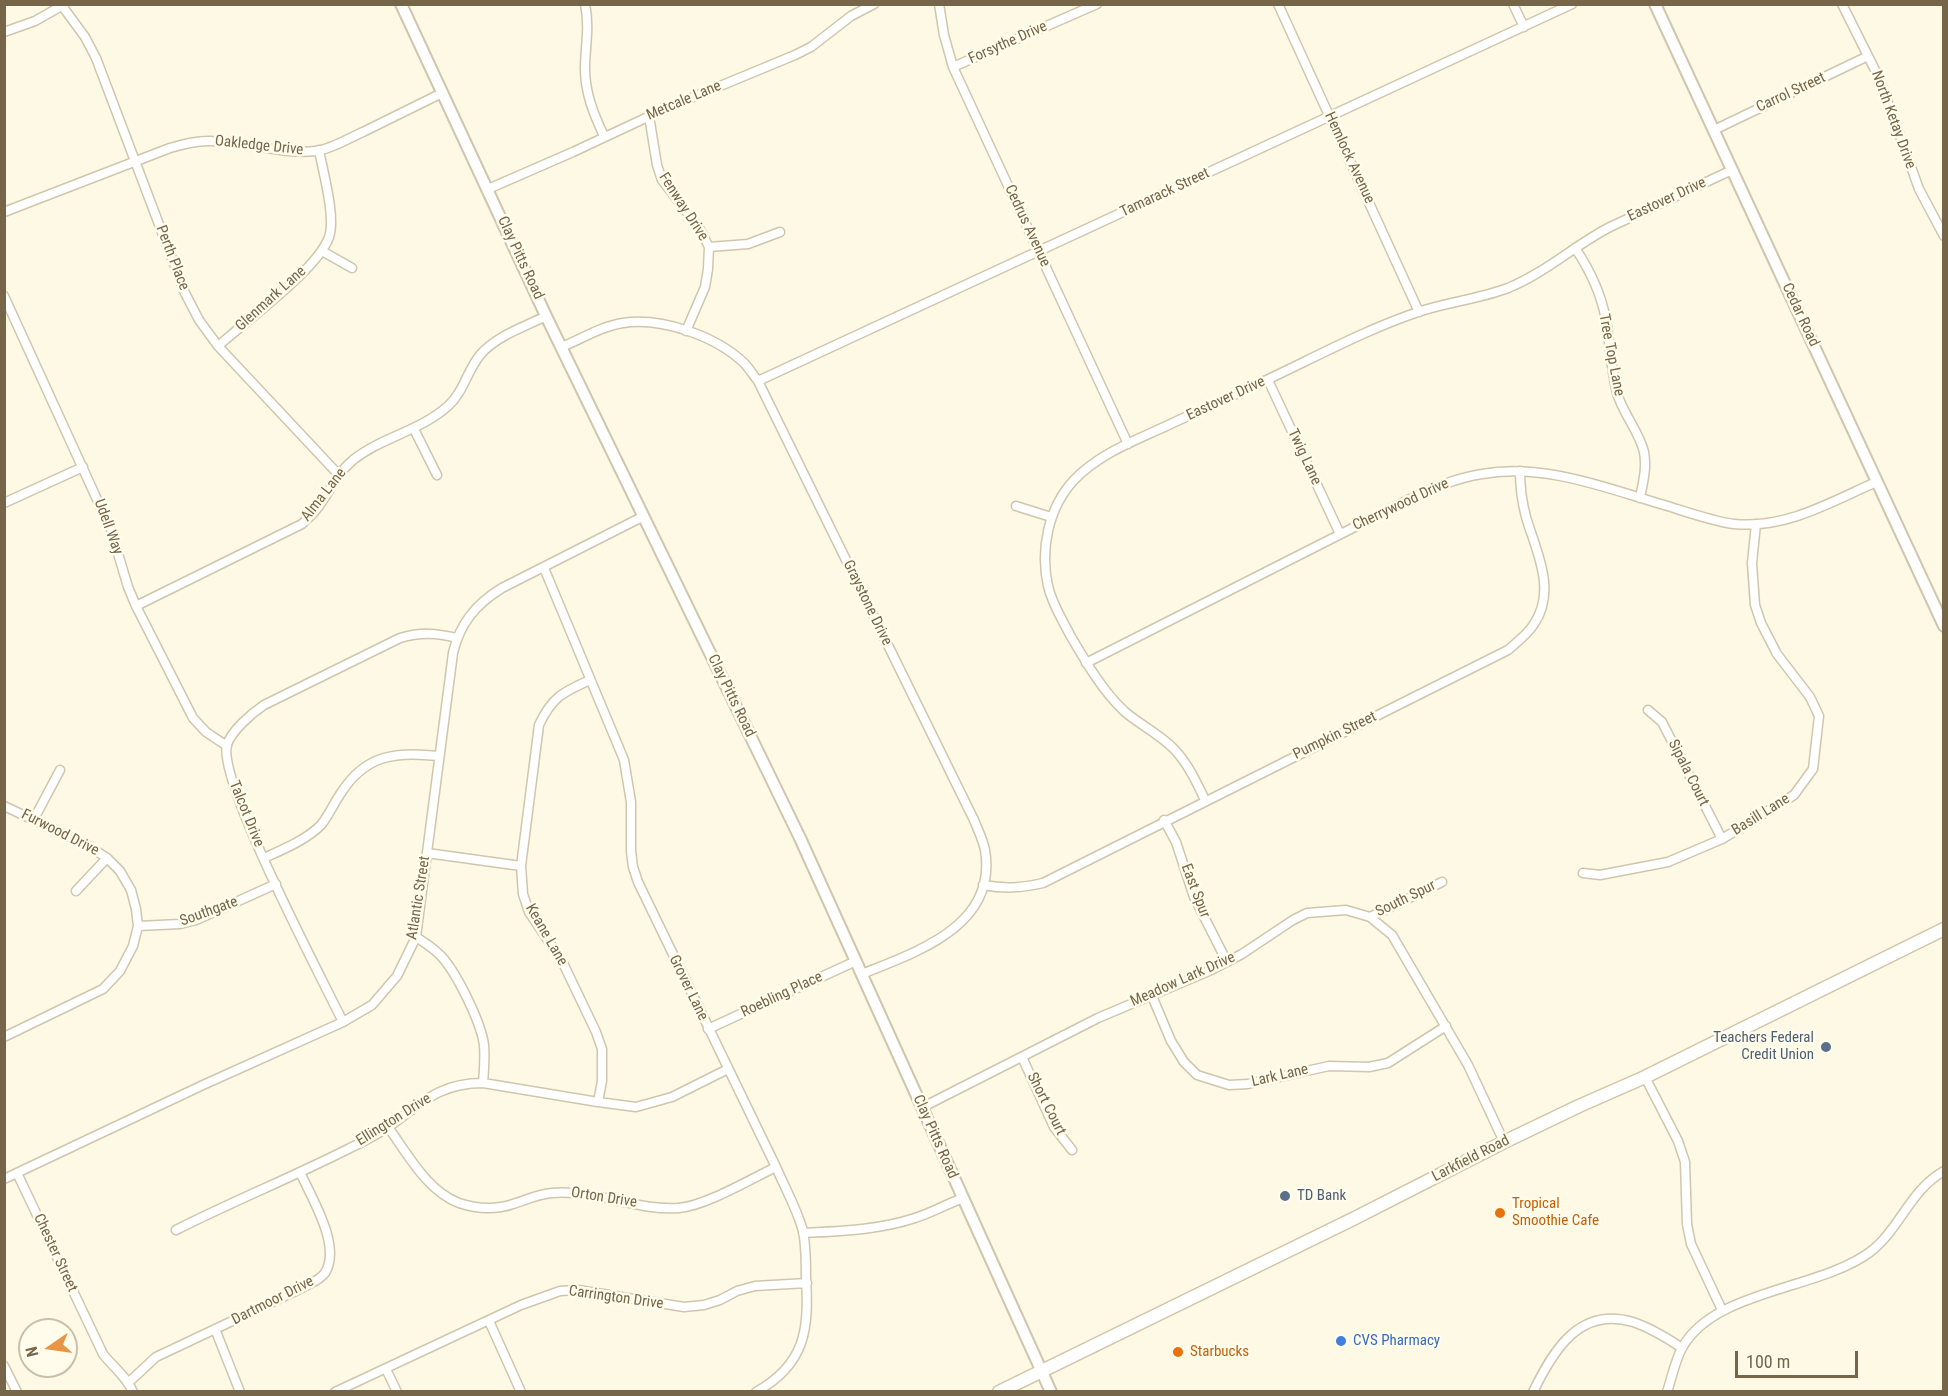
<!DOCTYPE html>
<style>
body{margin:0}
#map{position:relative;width:1948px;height:1396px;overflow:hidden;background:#fdf9e4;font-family:"Roboto Condensed",sans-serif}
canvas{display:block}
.frame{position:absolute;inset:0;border:6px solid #766549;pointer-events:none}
.north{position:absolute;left:18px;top:1318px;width:60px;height:60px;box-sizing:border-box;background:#fffceb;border:2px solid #c8c0aa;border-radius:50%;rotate:257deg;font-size:16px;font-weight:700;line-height:24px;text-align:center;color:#766549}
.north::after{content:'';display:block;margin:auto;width:21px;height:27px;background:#e99546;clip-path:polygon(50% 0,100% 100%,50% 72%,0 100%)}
.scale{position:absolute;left:1735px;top:1351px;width:123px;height:27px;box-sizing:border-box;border:3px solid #766549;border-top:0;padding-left:8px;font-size:18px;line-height:21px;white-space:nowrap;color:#766549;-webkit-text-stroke:4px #fffceb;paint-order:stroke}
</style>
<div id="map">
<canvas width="1948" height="1396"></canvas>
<div class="frame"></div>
<div class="north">N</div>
<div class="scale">100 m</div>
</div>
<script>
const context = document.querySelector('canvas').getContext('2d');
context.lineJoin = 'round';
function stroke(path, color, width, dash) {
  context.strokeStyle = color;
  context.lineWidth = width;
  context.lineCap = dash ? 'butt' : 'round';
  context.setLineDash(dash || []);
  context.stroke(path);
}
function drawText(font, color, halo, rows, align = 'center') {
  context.font = font + ' "Roboto Condensed",sans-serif';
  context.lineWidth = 5;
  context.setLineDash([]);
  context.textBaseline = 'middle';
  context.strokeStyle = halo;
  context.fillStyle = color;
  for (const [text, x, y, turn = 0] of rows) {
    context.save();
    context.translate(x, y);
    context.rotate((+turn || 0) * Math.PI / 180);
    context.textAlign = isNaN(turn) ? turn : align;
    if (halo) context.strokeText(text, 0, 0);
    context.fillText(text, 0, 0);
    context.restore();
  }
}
const minor = new Path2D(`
 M 585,4 C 590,27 585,47 585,69 C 585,93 594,115 604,136
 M 939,4 L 944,35 L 953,67 L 1128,444
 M 1278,4 L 1419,312
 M 1513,4 L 1524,27
 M 1842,4 L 1879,78 L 1919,189 L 1944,236
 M 63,7 L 85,37 L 96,58 L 185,293 L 199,320 L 218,346 L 338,474
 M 4,32 L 35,21 L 65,4
 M 953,67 L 1097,4
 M 649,116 L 657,165 L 662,180 L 699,228 L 709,247 L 708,269 L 705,287 L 686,331
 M 1714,130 L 1868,56
 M 488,189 L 573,152 L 667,108 L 795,55 L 811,47 L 851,16 L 874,4
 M 4,212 L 170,148 C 183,144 197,140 211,141 C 247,141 279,155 316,151 C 332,149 349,138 363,132 C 389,119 416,106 442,93
 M 709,247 L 748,244 L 780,232
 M 1575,248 C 1590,270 1601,293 1606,320 C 1610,344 1611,369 1617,393 C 1623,414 1639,431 1644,452 C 1647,468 1643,482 1640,498
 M 322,251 L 352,268
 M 4,296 L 111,530 L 128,587 L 136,606 L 193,718 L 206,732 L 227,746
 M 218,346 C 245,322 319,268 329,237 C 336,217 323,172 319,150
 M 562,347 C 581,339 602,326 623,323 C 661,317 716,336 744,363 C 749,368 753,375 758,381 L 974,820 C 978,830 983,840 985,850 C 998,926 916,952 862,974
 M 1268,380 L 1340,534
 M 758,381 L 1572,4
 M 414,429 L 437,475
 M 4,503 L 83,467
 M 1016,506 L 1051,517
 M 544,568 L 624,760 L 631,802 L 631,851 L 633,867 L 638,882 L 776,1167 C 785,1188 797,1209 803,1231 C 806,1246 806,1262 806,1277 C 809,1329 806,1364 756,1392
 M 136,606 L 302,524 C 306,520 311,516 315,511 C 330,493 334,476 353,460 C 382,437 420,431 448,406 C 463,393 467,371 480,355 C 496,336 524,327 546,316
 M 1086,663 L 1410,499 C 1433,488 1456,478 1482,474 C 1544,463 1606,488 1664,505 C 1684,511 1715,522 1734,524 C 1786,529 1831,502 1876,482
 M 590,680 C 563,692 552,697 539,725 L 521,866 L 523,894 L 529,912 L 563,963 L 596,1032 L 602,1049 L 602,1081 L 598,1102
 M 1648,710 L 1662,722 L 1722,839
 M 1205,800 C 1197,783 1188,764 1175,750 C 1160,734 1140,725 1124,711 C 1101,689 1086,662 1070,635 C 1062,619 1052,604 1048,586 C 1040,550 1048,508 1074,480 C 1098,455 1131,442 1162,428 C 1194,413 1225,399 1256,385 C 1310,360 1362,331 1418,312 C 1448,302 1479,299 1508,288 C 1545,273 1575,245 1610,227 L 1732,170
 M 4,806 L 87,845 L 107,858 L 120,871 L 131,890 L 136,909 L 138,926 L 133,946 L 120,971 L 103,989 L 4,1037
 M 34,819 L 60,770
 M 1164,820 L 1176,842 L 1194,897 L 1227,962
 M 427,853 L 521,866
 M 264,858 C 284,849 306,840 321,825 C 329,815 334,803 341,793 C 365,755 396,751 438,756
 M 1583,873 L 1600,875 L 1668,862 L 1722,839 L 1794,795 L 1813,769 L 1819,716 L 1810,697 L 1777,654 L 1761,623 L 1755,605 L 1752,563 L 1756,524
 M 983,885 C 1006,889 1021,888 1043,883 L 1508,650 C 1517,642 1528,634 1534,624 C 1557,590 1536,551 1526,517 C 1522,502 1520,487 1520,471
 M 76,891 L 107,858
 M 1370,917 L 1442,882
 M 138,926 L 180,924 L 196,920 L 276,884
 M 416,937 C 425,943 434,948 442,957 C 457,974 481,1022 484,1045 C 485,1058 484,1071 483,1083
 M 1152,996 L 1171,1041 L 1184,1062 L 1197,1075 L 1229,1085 L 1248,1084 L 1329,1066 L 1369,1067 L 1388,1063 L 1446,1026
 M 343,1022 C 322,979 217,780 227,745 C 231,731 252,713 264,705 L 400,638 C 421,632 436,633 457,638
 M 708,1029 L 856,961
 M 1022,1057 L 1054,1127 L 1072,1150
 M 1645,1077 L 1678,1141 L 1685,1162 L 1687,1224 L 1691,1244 L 1722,1310
 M 923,1107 L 1098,1018 L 1209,971 L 1242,954 L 1293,920 L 1307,913 L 1346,910 L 1370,917 L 1392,935 L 1468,1065 L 1504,1142
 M 388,1127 C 407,1153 427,1191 459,1203 C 477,1209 495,1210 513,1204 C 526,1200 538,1194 552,1193 C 595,1189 636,1211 679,1208 C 705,1206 751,1179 776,1167
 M 17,1173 L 103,1354 C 113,1367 127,1377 133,1392
 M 4,1179 L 203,1085 L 343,1022 L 372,1005 L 397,976 L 416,937 L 453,653 C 460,623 476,604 502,588 L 644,516
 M 176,1230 C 233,1201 293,1177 350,1148 C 363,1142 377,1134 390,1126 C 423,1102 440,1083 483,1083 L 598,1102 L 636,1107 L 672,1097 L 728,1069
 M 803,1233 C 840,1231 879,1230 915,1218 C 931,1213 947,1204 963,1198
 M 489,1321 L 521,1392
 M 215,1329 L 240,1392
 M 4,1366 L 17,1392
 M 386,1369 L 397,1392
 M 129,1382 L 156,1357 L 302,1288 C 309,1284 320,1280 325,1273 C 342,1246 311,1197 300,1172
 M 335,1392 L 521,1305 L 560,1291 L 578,1290 L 684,1307 L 704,1305 L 720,1300 L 737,1291 L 755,1286 L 807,1283
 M 1533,1392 C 1553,1351 1579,1306 1633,1322 C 1651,1328 1667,1338 1682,1348
 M 1667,1392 C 1672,1377 1675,1361 1682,1348 C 1713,1290 1819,1290 1870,1252 C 1900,1229 1910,1190 1944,1171`);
const tertiary = new Path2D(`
 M 401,4 L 546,316 L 800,838 L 1051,1392
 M 1655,4 L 1944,626`);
const secondary = new Path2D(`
 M 999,1392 L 1353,1219 L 1504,1142 L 1579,1106 L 1645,1077 L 1944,929`);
stroke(minor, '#d0c6ad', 11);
stroke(tertiary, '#d0c6ad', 14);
stroke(secondary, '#d2c5a7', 15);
stroke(minor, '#fff', 8);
stroke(tertiary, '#fff', 10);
stroke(secondary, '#fff', 12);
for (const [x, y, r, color] of [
 [1826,1047,6,"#5c6f8a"],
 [1285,1196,6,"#5c6f8a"],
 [1500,1213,6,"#e8710a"],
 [1341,1341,6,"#3f7fe0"],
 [1178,1352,6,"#e8710a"]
]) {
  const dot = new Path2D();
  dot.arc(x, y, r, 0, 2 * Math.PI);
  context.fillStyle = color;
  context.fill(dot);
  stroke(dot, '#fffceb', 2);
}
drawText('15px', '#766549', '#fffceb', [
 ["Forsythe Drive",1008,43,-24],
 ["Carrol Street",1791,93,-25],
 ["Metcale Lane",684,101,-23],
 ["North Ketay Drive",1893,120,70],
 ["Oakledge Drive",259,146,6],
 ["Hemlock Avenue",1349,158,65],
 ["Tamarack Street",1165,193,-25],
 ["Eastover Drive",1667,200,-25],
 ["Fenway Drive",683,207,57],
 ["Cedrus Avenue",1027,226,65],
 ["Perth Place",172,258,69],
 ["Clay Pitts Road",520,258,65],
 ["Glenmark Lane",271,299,-42],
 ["Cedar Road",1800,315,65],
 ["Tree Top Lane",1611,355,79],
 ["Eastover Drive",1226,399,-25],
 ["Twig Lane",1304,457,65],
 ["Alma Lane",324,495,-52],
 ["Cherrywood Drive",1401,505,-25],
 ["Udell Way",108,527,70],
 ["Graystone Drive",867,603,64],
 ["Clay Pitts Road",731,696,64],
 ["Pumpkin Street",1335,736,-26],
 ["Sipala Court",1688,773,63],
 ["Talcot Drive",246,814,68],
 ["Basill Lane",1761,815,-32],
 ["Furwood Drive",60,833,27],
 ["East Spur",1195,891,69],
 ["Atlantic Street",419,898,-81],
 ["South Spur",1406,899,-26],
 ["Southgate",209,912,-20],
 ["Keane Lane",546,935,60],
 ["Meadow Lark Drive",1183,980,-24],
 ["Grover Lane",688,988,64],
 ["Roebling Place",782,995,-25],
 ["Lark Lane",1280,1076,-13],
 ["Short Court",1046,1104,63],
 ["Ellington Drive",394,1120,-32],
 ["Clay Pitts Road",935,1137,66],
 ["Larkfield Road",1471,1159,-27],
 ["Orton Drive",604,1198,9],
 ["Chester Street",55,1253,65],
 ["Carrington Drive",616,1298,8],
 ["Dartmoor Drive",273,1301,-27]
]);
drawText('15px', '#4e5e75', '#fffceb', [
 ["Teachers Federal",1814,1038],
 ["Credit Union",1814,1055],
 ["TD Bank",1297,1196,"left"]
], 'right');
drawText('15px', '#c56008', '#fffceb', [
 ["Tropical",1512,1204],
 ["Smoothie Cafe",1512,1221],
 ["Starbucks",1190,1352]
], 'left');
drawText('15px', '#366cbe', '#fffceb', [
 ["CVS Pharmacy",1353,1341]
], 'left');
</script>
